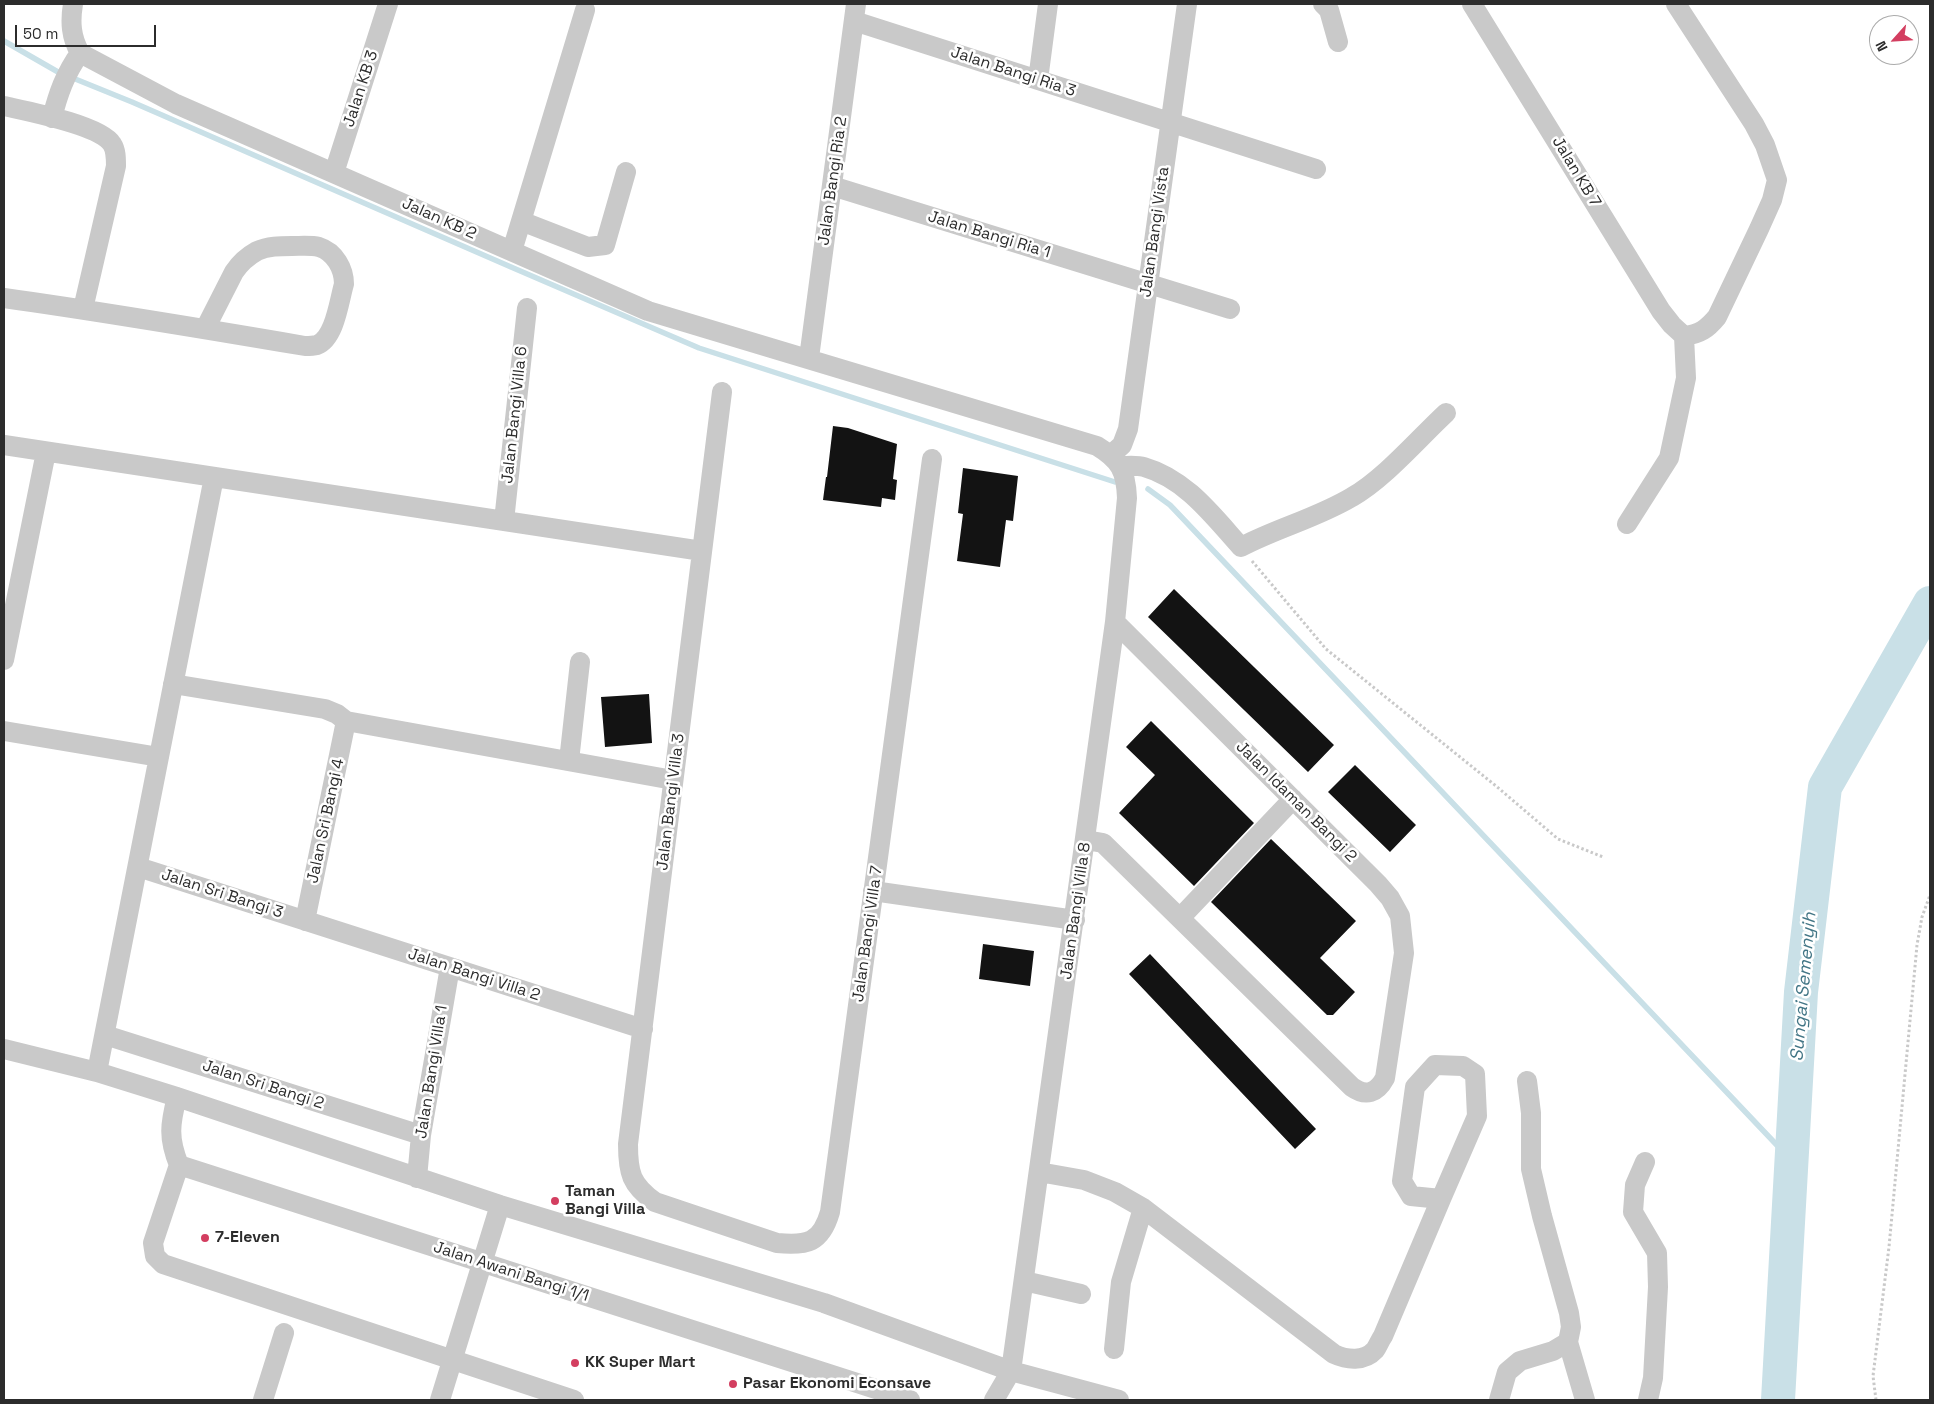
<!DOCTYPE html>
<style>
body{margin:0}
#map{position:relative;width:1934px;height:1404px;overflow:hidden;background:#fff;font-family:"Space Grotesk",sans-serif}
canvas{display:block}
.frame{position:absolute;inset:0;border:5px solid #2c2c2c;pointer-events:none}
.north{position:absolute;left:1869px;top:15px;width:50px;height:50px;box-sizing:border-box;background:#fff;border:1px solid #ababab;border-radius:50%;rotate:244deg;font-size:14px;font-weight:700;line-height:20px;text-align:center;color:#2c2c2c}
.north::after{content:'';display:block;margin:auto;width:18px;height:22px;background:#d33e60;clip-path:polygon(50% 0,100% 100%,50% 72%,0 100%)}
.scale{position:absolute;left:15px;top:25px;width:141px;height:22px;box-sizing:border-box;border:2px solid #2c2c2c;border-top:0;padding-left:6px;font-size:15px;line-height:18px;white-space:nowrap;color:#2c2c2c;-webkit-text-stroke:4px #fff;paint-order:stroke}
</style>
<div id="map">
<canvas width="1934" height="1404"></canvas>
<div class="frame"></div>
<div class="north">N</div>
<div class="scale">50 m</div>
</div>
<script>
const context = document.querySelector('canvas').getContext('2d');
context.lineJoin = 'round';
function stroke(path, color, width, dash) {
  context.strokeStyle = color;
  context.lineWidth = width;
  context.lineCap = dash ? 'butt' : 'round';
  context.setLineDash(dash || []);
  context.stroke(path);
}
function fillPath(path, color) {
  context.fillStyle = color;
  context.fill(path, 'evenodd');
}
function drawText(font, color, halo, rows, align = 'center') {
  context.font = font + ' "Space Grotesk",sans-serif';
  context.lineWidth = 5;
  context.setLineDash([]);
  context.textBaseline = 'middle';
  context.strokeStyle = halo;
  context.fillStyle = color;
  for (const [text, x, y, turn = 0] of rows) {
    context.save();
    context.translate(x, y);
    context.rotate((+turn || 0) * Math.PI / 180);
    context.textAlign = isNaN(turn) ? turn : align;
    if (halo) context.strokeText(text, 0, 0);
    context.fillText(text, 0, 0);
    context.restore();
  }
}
stroke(new Path2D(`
 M 4,41 L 58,72 L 132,102 L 511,267 L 699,348 L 1115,482
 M 1148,489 L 1170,505 L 1791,1160`), '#c9e0e7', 5.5);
stroke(new Path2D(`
 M 1778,1400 L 1801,992 L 1825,787 L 1930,603`), '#c9e0e7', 34);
fillPath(new Path2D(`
 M 833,426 L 848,428 L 897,444 L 893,479 L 897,480 L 895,500 L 882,498 L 881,507 L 823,500 L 826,477 L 827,477 Z
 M 963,468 L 1018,476 L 1013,521 L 1006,520 L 1000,567 L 957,561 L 963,514 L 958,513 Z
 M 1174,589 L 1334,745 L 1308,772 L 1148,617 Z
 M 649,694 L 652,743 L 605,747 L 601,697 Z
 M 1151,721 L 1254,823 L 1194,886 L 1119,813 L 1155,775 L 1126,747 Z
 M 1355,765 L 1416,825 L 1390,852 L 1328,792 Z
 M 1271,839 L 1356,921 L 1320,958 L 1355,992 L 1333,1015 L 1327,1015 L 1211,902 Z
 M 983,944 L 1034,951 L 1030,986 L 979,979 Z
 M 1150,954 L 1316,1129 L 1295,1149 L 1129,974 Z`), '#131313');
stroke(new Path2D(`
 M 1252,561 L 1326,649 L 1496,786 L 1558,839 L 1603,857
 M 1876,1400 L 1873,1376 L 1889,1247 L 1917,945 L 1922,917 L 1930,895`), '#c9c9c9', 3, [2.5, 2.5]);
stroke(new Path2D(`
 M 1323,4 L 1329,10 L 1338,42
 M 1472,4 L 1661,311 L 1672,325 L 1684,336
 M 1676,4 L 1754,124 L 1765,145 L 1777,180 L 1772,200 L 1759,229 L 1717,317 C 1707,329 1700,334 1684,336
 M 854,21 L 1316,169
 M 80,53 L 176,104 L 648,311 L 1097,446 C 1120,460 1126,471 1127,498 L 1115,622 L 1011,1371 L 994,1400
 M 1038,80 L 1048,4
 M 4,106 C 26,111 100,125 112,144 C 116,150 116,158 116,166 L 83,309
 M 52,118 C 58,94 65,74 80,53 C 71,37 70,22 73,4
 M 334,173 L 388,4
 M 832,186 L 1230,309
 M 521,221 L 588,247 L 605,245 L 626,172
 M 512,251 L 585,10
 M 4,298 C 104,312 205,329 305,346 C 308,346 313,346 317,345 C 335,338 339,301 344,284 C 344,269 335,252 319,247 C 311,245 301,246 292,246 C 280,246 268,246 257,251 C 248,256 240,263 234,272 L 205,329
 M 809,358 L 856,4
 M 722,392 L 628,1144 C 628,1173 631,1185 655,1202 L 777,1243 C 807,1246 821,1243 830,1212 L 932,459
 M 4,445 L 702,551
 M 1111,455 L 1122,445 L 1128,429 L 1187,4
 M 1121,466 C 1128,466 1137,465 1144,467 C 1186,479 1213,516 1241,547 C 1277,528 1317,518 1352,497 C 1384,479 1419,438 1446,413
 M 504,521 L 527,308
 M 1627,524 L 1669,458 L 1686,378 L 1684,336
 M 4,660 L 46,452
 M 173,684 L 325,709 L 337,714 L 346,721 L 673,780
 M 4,731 L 159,757
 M 569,761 L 580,662
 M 1086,840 L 1103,843 L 1352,1087 C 1366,1097 1377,1093 1385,1078 L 1404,953 L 1400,916 L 1390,898 L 1378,884 L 1115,622
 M 138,867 L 643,1029
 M 873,891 L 1075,920
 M 1180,918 L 1293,799
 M 305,921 L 346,721
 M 105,1035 L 421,1135
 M 4,1049 L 97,1072 L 177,1097 L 500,1205 L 824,1303 L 1011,1371 L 1119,1400
 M 1435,1065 L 1463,1066 L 1475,1074 L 1477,1116 L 1441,1199 L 1411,1196 L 1402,1181 L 1415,1087 Z
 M 97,1072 L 214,477
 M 1527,1081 L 1531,1113 L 1531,1169 L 1542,1216 L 1569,1313 L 1571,1327 L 1568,1342 L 1585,1400
 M 177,1097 C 170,1124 168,1138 179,1165 L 910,1400
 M 1645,1162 L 1635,1185 L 1633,1212 L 1657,1253 L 1658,1287 L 1653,1378 L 1648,1400
 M 179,1165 L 153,1243 L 155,1256 L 163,1264 L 574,1400
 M 1039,1172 L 1084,1180 L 1115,1192 L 1143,1208 L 1334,1354 C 1347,1360 1364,1362 1375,1350 C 1378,1346 1380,1340 1383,1336 L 1441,1199
 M 417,1178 L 421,1135 L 450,967
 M 1024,1281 L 1081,1294
 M 1114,1349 L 1121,1282 L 1143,1208
 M 263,1400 L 284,1333
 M 440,1400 L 500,1205
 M 1499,1400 L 1507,1372 L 1520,1361 L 1553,1351 L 1568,1342`), '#c9c9c9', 20);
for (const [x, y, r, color] of [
 [555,1201,5,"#d33e60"],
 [205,1238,5,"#d33e60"],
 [575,1363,5,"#d33e60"],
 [733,1384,5,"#d33e60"]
]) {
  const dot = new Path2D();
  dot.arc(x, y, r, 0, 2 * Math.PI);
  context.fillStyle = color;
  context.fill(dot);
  stroke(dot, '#fff', 2);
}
drawText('16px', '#2c2c2c', '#fff', [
 ["Jalan Bangi Ria 3",1013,72,18],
 ["Jalan KB 3",361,89,-72],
 ["Jalan KB 7",1576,172,59],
 ["Jalan Bangi Ria 2",833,181,-82],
 ["Jalan KB 2",439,219,24],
 ["Jalan Bangi Vista",1155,232,-82],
 ["Jalan Bangi Ria 1",989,235,17],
 ["Jalan Bangi Villa 6",515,415,-84],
 ["Jalan Bangi Villa 3",671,802,-83],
 ["Jalan Idaman Bangi 2",1296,802,45],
 ["Jalan Sri Bangi 4",326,821,-78],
 ["Jalan Sri Bangi 3",222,894,18],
 ["Jalan Bangi Villa 8",1076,911,-82],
 ["Jalan Bangi Villa 7",868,934,-82],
 ["Jalan Bangi Villa 2",474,975,18],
 ["Jalan Bangi Villa 1",432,1072,-81],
 ["Jalan Sri Bangi 2",263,1085,18],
 ["Jalan Awani Bangi 1/1",511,1272,18]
]);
drawText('bold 16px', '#2c2c2c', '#fff', [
 ["Taman",565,1192],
 ["Bangi Villa",565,1210],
 ["7-Eleven",215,1238],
 ["KK Super Mart",585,1363],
 ["Pasar Ekonomi Econsave",743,1384]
], 'left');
drawText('italic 18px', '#437686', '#fff', [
 ["Sungai Semenyih",1804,987,-85]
]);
</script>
